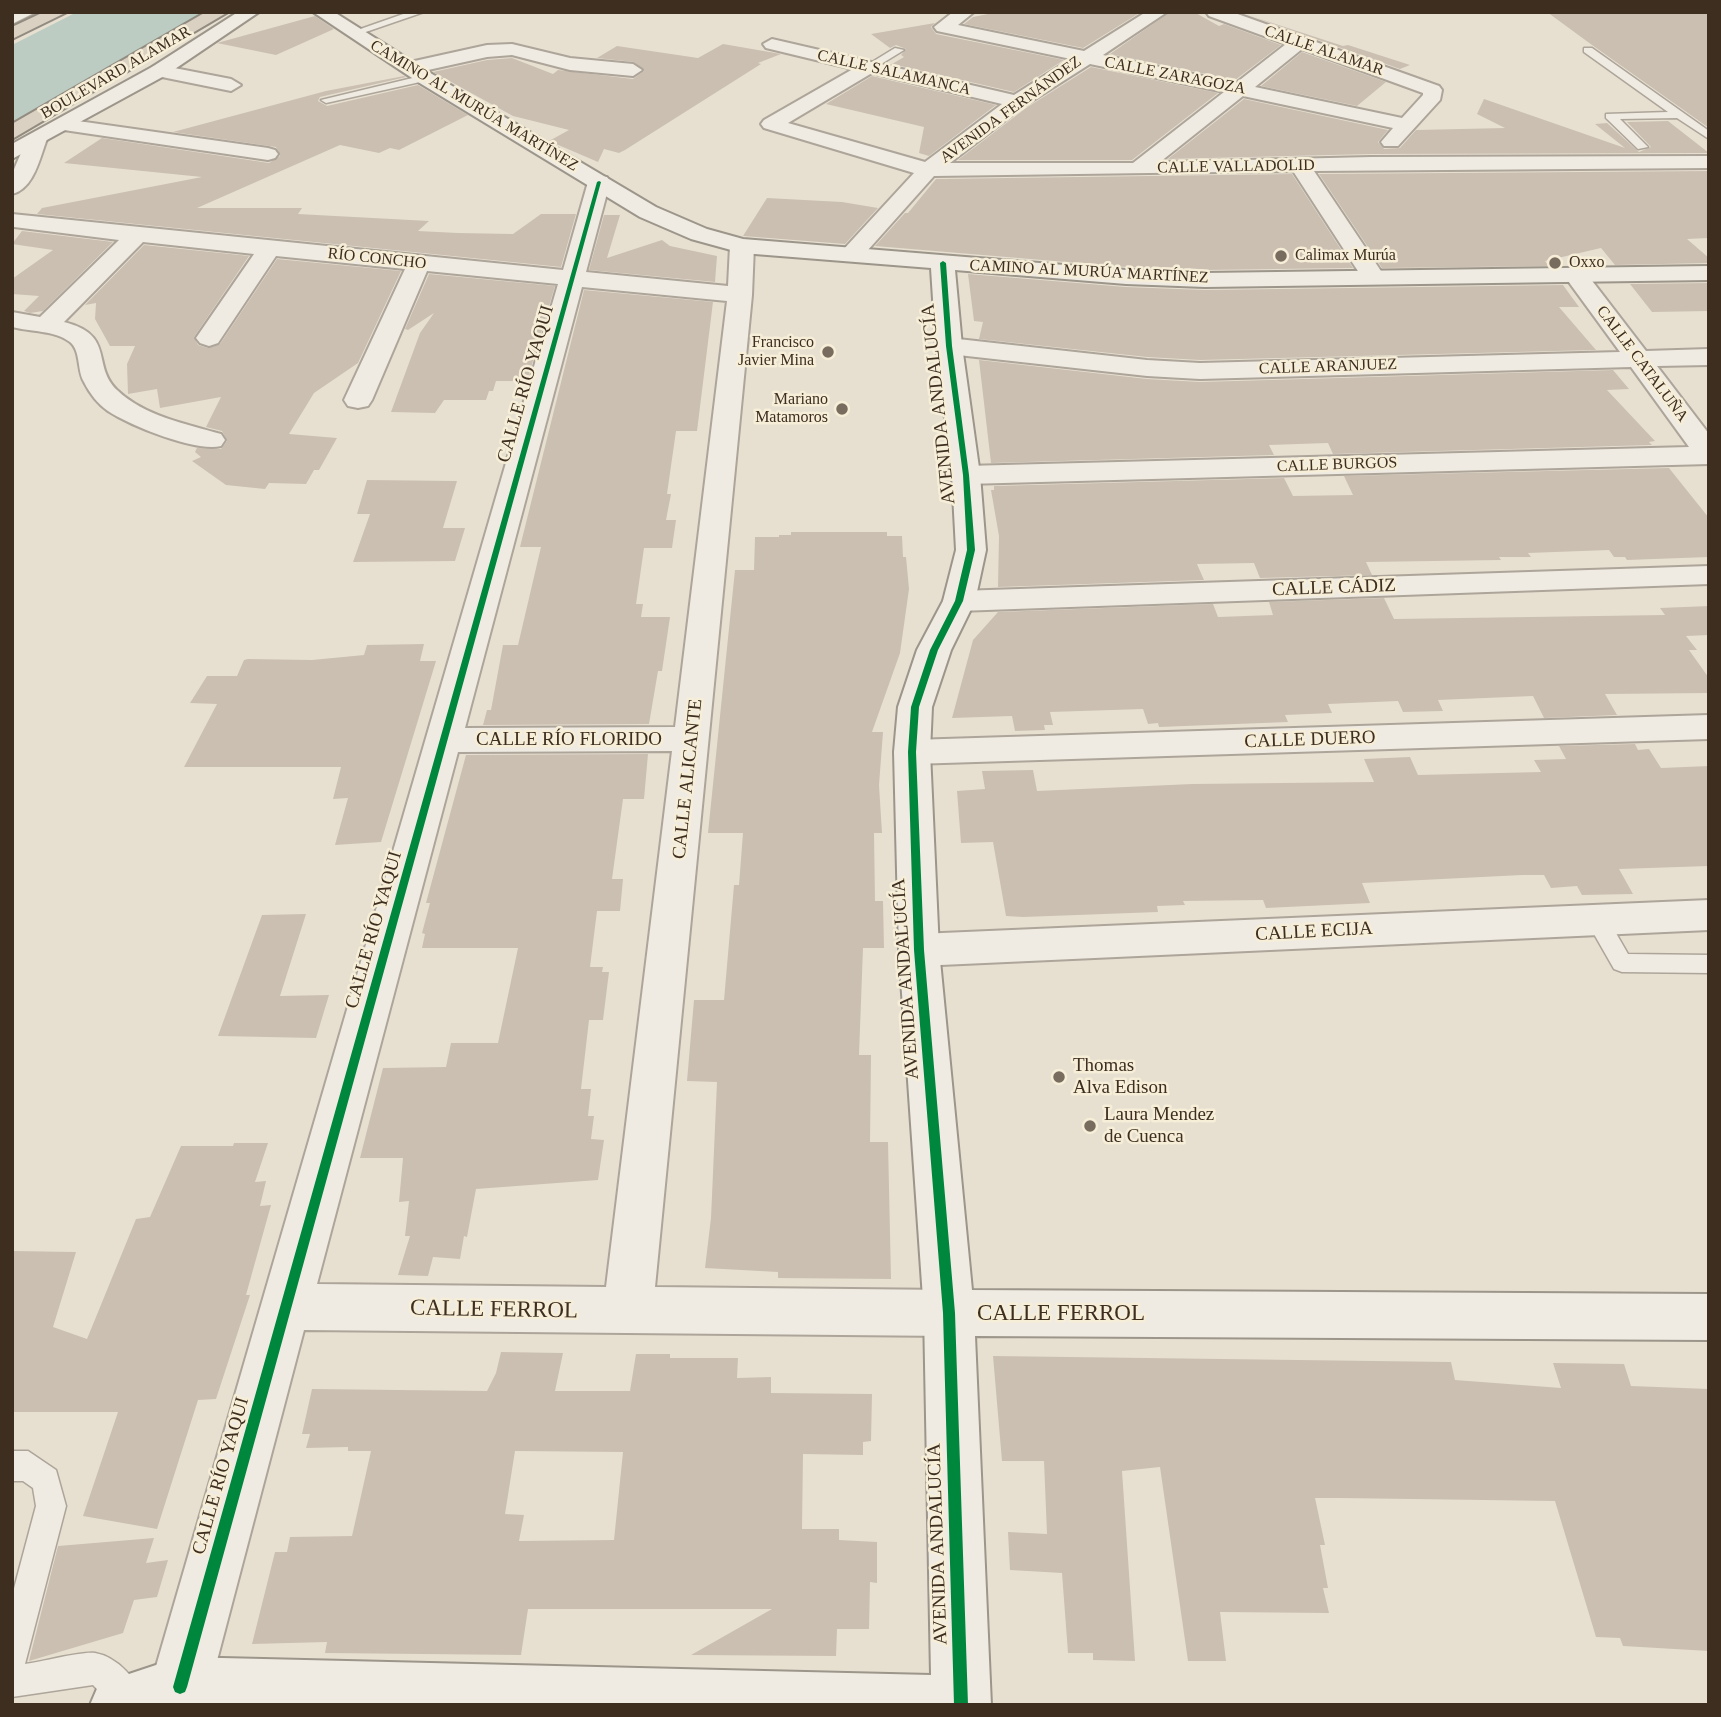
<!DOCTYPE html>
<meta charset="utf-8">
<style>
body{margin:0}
#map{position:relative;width:1721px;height:1717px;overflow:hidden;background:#e7e0d1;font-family:Georgia,serif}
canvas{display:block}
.frame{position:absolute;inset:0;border:14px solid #3d2e20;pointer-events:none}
</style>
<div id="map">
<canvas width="1721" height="1717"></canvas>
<div class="frame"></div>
</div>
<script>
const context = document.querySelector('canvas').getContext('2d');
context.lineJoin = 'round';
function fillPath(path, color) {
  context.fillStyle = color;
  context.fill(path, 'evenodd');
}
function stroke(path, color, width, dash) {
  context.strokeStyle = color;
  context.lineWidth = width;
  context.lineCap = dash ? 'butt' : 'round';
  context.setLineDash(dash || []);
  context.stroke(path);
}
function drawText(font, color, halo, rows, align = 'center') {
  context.font = font + ' Georgia,serif';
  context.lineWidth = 5;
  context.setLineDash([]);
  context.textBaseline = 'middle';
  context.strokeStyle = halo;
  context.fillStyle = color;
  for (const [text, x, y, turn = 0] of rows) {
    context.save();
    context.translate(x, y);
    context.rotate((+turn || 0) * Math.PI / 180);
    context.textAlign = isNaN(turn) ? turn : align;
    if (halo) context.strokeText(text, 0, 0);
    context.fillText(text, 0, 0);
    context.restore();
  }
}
fillPath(new Path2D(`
 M 77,12 L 210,12 L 12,123 L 12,45 Z`), '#bcccc2');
fillPath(new Path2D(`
 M 998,12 L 1141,12 L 1083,48 L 964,24 L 973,17 Z
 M 1170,12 L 1194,12 L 1219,26 L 1224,24 L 1281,45 L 1235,80 L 1110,54 Z
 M 1547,12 L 1709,12 L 1709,128 L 1592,45 Z
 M 315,16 L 334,29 L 276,55 L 217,43 Z
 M 1251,16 L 1343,46 L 1348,45 L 1410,65 L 1400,69 Z
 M 935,23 L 931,27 L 936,34 L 1064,60 L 1014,92 L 892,64 L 904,57 L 901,55 L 906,49 L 896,45 L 890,48 L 871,34 Z
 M 723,44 L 781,54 L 758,63 L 761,64 L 625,150 L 619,153 L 604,149 L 598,162 L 549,141 L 569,130 L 513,116 L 433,72 L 487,60 L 512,58 L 553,74 L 558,70 L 633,79 L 644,71 L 634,62 L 597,58 L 617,46 L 698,58 Z
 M 1302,52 L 1386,82 L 1357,106 L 1261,86 Z
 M 1091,67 L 1218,93 L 1132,160 L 958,160 L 1026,108 Z
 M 404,76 L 406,77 L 320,97 L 318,101 L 327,106 L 418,85 L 468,115 L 399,150 L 390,148 L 379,153 L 340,145 L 197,208 L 302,208 L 298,214 L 429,221 L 418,231 L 458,233 L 513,234 L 541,214 L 576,214 L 561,267 L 37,214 L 42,208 L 202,177 L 64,163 L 102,138 L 269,163 L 280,156 L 276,147 L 173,132 L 326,91 Z
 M 872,76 L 996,105 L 929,156 L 919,153 L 924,127 L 826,104 Z
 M 1244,99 L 1388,130 L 1378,142 L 1384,149 L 1400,148 L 1416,130 L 1505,128 L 1477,114 L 1484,99 L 1625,148 L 1595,124 L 1607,123 L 1639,152 L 1651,147 L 1627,122 L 1668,121 L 1709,153 L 1371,154 L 1168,159 Z
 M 1709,171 L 1709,238 L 1687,239 L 1709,258 L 1709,263 L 1615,265 L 1601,248 L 1545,261 L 1549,266 L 1382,268 L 1319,174 Z
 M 1292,174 L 1353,268 L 1205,270 L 1126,267 L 875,246 L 905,213 L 908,213 L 936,179 Z
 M 767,198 L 842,202 L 878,208 L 845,244 L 743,236 Z
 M 604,215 L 620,215 L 607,258 L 662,240 L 670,246 L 717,256 L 715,282 L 589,270 Z
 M 22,231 L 113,242 L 43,311 L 30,313 L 24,311 L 39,296 L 12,294 L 12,279 L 53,250 L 12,244 Z
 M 144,245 L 249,256 L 194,337 L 198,345 L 208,348 L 220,344 L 277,259 L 401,271 L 358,363 L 314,393 L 289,434 L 337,438 L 319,470 L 314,470 L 306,484 L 269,483 L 265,489 L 226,485 L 192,461 L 201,457 L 195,452 L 197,448 L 221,449 L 227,441 L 222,431 L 206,427 L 221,397 L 160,408 L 157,389 L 128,394 L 127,364 L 135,346 L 110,346 L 95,319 L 96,303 L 85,305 Z
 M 429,274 L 555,286 L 527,381 L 496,381 L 493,391 L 489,391 L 486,400 L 444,400 L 435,413 L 391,412 L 420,333 L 434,313 L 408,330 L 405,329 Z
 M 968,274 L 1126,287 L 1205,290 L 1563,285 L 1579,307 L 1559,307 L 1596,350 L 1200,360 L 1147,357 L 979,339 L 983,322 L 974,321 Z
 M 1709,283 L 1709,311 L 1652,312 L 1630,284 Z
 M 584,290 L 713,302 L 697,431 L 676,431 L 667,494 L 671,494 L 666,520 L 676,520 L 672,548 L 644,548 L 636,604 L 643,604 L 641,617 L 670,617 L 662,671 L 658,671 L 649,724 L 483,725 L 487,710 L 491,710 L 503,645 L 518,645 L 541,547 L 520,547 Z
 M 979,360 L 1147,379 L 1200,382 L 1613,370 L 1629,389 L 1607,390 L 1655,441 L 1649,442 L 1652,445 L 1333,454 L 1328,443 L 1269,445 L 1274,455 L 991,463 Z
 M 1669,468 L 1709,518 L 1709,557 L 1627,560 L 1625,557 L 1614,557 L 1609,550 L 1528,553 L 1531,557 L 1499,557 L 1501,560 L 1366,562 L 1372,575 L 1260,578 L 1254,563 L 1197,564 L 1204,580 L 998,587 L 999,536 L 991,490 L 994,490 L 994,486 L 1284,478 L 1293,496 L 1353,495 L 1344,476 Z
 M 367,480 L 457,481 L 443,528 L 465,528 L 455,561 L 353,562 L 370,514 L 357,514 Z
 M 791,532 L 887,532 L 887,536 L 902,536 L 903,557 L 906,557 L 909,589 L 900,653 L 872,732 L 883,732 L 879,785 L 882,833 L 874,833 L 875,901 L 883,901 L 884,948 L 863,948 L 859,1055 L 871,1055 L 870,1142 L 888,1142 L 891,1279 L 778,1278 L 778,1272 L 705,1268 L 711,1218 L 717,1082 L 687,1081 L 694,1000 L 724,1000 L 734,885 L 739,885 L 743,833 L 708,833 L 735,570 L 754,570 L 755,537 L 779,537 L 779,535 L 791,535 Z
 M 1384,598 L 1394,619 L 1665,615 L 1660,608 L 1709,606 L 1709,635 L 1686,636 L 1697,650 L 1689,650 L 1709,678 L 1709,693 L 1605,694 L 1617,715 L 1544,718 L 1533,696 L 1438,700 L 1443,711 L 1403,712 L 1398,701 L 1328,704 L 1332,713 L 1285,715 L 1288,722 L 1159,727 L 1158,723 L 1148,724 L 1143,709 L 1050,712 L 1053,725 L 1044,725 L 1045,730 L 1015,731 L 1012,716 L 952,718 L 973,640 L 998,612 L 1213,604 L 1218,617 L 1273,615 L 1269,602 Z
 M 424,644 L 420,661 L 436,661 L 381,842 L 335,845 L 348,798 L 333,799 L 341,767 L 184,767 L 217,704 L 190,703 L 207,676 L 237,676 L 244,660 L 248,659 L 312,660 L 364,655 L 367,645 Z
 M 1635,744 L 1638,750 L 1649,749 L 1661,768 L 1709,766 L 1709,866 L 1619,869 L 1633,894 L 1582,895 L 1577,886 L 1551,888 L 1544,875 L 1522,875 L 1362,883 L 1370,903 L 1266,908 L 1263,900 L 1183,901 L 1185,905 L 1157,906 L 1158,912 L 1023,917 L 1006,916 L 993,842 L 961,843 L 957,791 L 985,789 L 982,771 L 1033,770 L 1037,791 L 1192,784 L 1374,782 L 1364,759 L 1410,757 L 1418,775 L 1541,772 L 1534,760 L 1566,759 L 1559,746 Z
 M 648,754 L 644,799 L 623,799 L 612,879 L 623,879 L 620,911 L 597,911 L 590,967 L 603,967 L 602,972 L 609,972 L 603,1020 L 589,1020 L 581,1089 L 591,1089 L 588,1116 L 594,1116 L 591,1139 L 604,1140 L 598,1180 L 476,1189 L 467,1237 L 464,1236 L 460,1259 L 433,1257 L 428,1276 L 398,1275 L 410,1236 L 405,1236 L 409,1201 L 399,1202 L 403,1158 L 360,1158 L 383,1068 L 446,1067 L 451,1043 L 498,1043 L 518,948 L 422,948 L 425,934 L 422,933 L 430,903 L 426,903 L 466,755 Z
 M 306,914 L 280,996 L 329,995 L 316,1038 L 218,1036 L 262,915 Z
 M 234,1143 L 268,1143 L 255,1182 L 266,1181 L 260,1206 L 271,1205 L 246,1295 L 250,1295 L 216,1399 L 198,1400 L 157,1529 L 83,1516 L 118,1412 L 12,1412 L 12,1251 L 76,1252 L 53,1327 L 87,1339 L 136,1219 L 150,1217 L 181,1146 L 233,1146 Z
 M 501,1352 L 563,1353 L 555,1391 L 630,1391 L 636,1354 L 670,1354 L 670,1358 L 738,1358 L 737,1378 L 771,1377 L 771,1393 L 872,1394 L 871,1441 L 863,1442 L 863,1455 L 803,1454 L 802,1529 L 839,1529 L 839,1540 L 877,1542 L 877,1583 L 870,1582 L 869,1629 L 837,1629 L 836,1656 L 691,1655 L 772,1609 L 528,1609 L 521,1655 L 325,1653 L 327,1642 L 252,1644 L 275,1552 L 287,1552 L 290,1537 L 352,1536 L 371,1451 L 348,1451 L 348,1447 L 306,1448 L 310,1434 L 302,1434 L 312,1389 L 487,1391 L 496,1373 ZM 515,1451 L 623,1452 L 614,1540 L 519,1541 L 524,1515 L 505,1514 Z
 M 993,1356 L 1451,1362 L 1455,1380 L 1561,1388 L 1553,1363 L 1624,1364 L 1631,1386 L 1709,1389 L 1709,1651 L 1623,1646 L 1620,1638 L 1596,1637 L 1555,1501 L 1339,1498 L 1315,1498 L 1325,1545 L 1320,1545 L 1328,1588 L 1323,1588 L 1329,1613 L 1220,1612 L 1226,1661 L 1188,1661 L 1160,1467 L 1122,1471 L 1135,1661 L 1093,1660 L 1093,1653 L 1068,1653 L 1062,1573 L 1010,1570 L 1008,1532 L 1047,1534 L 1044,1461 L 1002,1461 Z
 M 154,1538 L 146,1563 L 168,1560 L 157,1597 L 134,1600 L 123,1633 L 29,1661 L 58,1546 Z`), '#cbbfb2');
const lane = new Path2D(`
 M 409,12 L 424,12 L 357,35 L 349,33 Z
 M 895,48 L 904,50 L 873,69 L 864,67 Z
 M 1584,48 L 1592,48 L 1709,131 L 1709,139 L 1677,118 L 1620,119 L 1648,147 L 1638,149 L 1606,118 L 1606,114 L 1668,112 L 1584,52 Z
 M 425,75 L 430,78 L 429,80 L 326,103 L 321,100 Z
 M 1597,912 L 1605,914 L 1628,954 L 1709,955 L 1709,973 L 1622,972 L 1614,969 L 1586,920 L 1589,914 Z
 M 12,1451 L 28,1451 L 56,1470 L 66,1506 L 25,1664 C 41,1662 82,1651 95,1653 C 118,1657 137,1680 145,1700 L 143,1705 L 112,1705 L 93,1685 L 12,1697 L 12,1596 L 36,1506 L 33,1488 L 23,1481 L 12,1481 Z`);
const street = new Path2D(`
 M 12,12 L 36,12 L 12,24 Z
 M 953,12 L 974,12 L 958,25 L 1084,51 L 1146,12 L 1167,12 L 1103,55 L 1236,83 L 1286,44 L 1209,16 L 1206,12 L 1232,12 L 1439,86 L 1442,90 L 1440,100 L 1398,146 L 1384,146 L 1381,142 L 1393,128 L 1243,96 L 1160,162 L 1371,157 L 1709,156 L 1709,168 L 1314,171 L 1385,277 L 1381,282 L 1373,284 L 1365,282 L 1293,171 L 934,176 L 859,260 L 843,260 L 839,255 L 843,250 L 914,173 L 764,128 L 761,124 L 764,120 L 853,69 L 766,48 L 763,44 L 772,39 L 1014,95 L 1071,59 L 937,31 L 934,27 ZM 1302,49 L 1423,93 L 1423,95 L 1402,118 L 1255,87 ZM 1090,64 L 1224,92 L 1133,163 L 950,163 L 1024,106 ZM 872,73 L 1002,104 L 925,162 L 788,123 Z
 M 512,44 L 570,58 L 633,64 L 642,70 L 633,76 L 570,70 L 512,55 L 487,57 L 410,74 L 401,68 L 410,62 L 487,45 Z
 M 159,65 L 231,79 L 241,85 L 231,91 L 152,75 L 150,71 L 152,67 Z
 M 64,119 L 268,148 L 275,150 L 278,154 L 275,158 L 268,160 L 57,129 L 54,125 L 57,121 Z
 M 37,133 L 44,135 L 47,139 C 40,157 34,189 12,194 L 12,174 L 27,139 L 30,135 Z
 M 599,176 L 607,177 L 610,182 L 586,272 L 728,286 L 730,246 L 734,241 L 750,241 L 754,246 L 752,295 L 655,1287 L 949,1290 L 967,1297 L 974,1313 L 967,1329 L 949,1336 L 304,1330 L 210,1687 L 202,1705 L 158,1705 L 150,1687 L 558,284 L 427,271 L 372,400 L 368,406 L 358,408 L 348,406 L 344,400 L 405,269 L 276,256 L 218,343 L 209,346 L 200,343 L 196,338 L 254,254 L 143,242 L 64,322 C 116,335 91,365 117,390 C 144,416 186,424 221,434 L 225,440 L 221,446 C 195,452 131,426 108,411 C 98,404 90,394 84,382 C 77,371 81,351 70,342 C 54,330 31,332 12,327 L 12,312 L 40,317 L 119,240 L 14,227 L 12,214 L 563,270 L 588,182 L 591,177 ZM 582,287 L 727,301 L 675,727 L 465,728 ZM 672,751 L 606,1287 L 317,1284 L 458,752 Z
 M 1575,267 L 1583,269 L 1646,351 L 1709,349 L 1709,365 L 1657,366 L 1709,434 L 1709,464 L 966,484 L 956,481 L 952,475 L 956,469 L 966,466 L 1689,447 L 1631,367 L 1200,379 L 1147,376 L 949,354 L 940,351 L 936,346 L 940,341 L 949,338 L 1147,360 L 1200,363 L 1620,352 L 1563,274 L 1567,269 Z
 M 1709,566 L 1709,584 L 959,611 L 948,608 L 943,601 L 948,594 L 959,591 Z
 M 1709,715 L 1709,739 L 912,764 L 899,760 L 894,752 L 899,744 L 912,740 Z
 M 1709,900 L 1709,930 L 919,966 L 905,961 L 899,950 L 905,939 L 919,934 Z`);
const secondary = new Path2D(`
 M 238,12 L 259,12 L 166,75 L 12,159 L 12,144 L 152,67 Z
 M 313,12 L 334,12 L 432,74 L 656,207 L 707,229 L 743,239 L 1126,270 L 1205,273 L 1709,266 L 1709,280 L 1205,287 L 1126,284 L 955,270 L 962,346 L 980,475 L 986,550 L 975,601 L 951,650 L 932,707 L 930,752 L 939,950 L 972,1290 L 1709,1294 L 1709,1340 L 975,1336 L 991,1705 L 90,1705 L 99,1684 L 180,1657 L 931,1675 L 924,1313 L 899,950 L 894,752 L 898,707 L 917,650 L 943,601 L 956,550 L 952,475 L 936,346 L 931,268 L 742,253 L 691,239 L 640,217 L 418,82 Z`);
const highway = new Path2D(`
 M 44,12 L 67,12 L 12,39 L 12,27 Z
 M 206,12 L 228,12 L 12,139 L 12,124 Z`);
stroke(lane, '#ada599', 3);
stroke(street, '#ada599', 4);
stroke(secondary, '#9c958a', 4);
stroke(highway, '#928b80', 4);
fillPath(lane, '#efebe3');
fillPath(street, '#efebe3');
fillPath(secondary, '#efebe3');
fillPath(highway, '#dad1c2');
fillPath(new Path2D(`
 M 599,181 L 601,182 L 187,1687 L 185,1692 L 180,1694 L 175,1692 L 173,1687 L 597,182 Z
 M 943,261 L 946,263 L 952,346 L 969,475 L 975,550 L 963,601 L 938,650 L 919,707 L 916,752 L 924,950 L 955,1313 L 968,1705 L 954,1705 L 943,1313 L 914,950 L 908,752 L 911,707 L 930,650 L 955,601 L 967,550 L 963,475 L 946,346 L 940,263 Z`), '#00873e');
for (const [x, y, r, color] of [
 [1281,256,7,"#786c5e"],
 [1555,263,7,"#786c5e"],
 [828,352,7,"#786c5e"],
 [842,409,7,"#786c5e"],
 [1059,1077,7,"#786c5e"],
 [1090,1126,7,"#786c5e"]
]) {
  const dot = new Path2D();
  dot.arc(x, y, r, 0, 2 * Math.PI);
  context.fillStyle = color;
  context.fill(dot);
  stroke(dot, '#f7eed8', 2.5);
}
drawText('16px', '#3d2e20', '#f7eed8', [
 ["CALLE ALAMAR",1324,51,19],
 ["BOULEVARD ALAMAR",116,73,-30],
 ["CALLE SALAMANCA",894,73,13],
 ["CALLE ZARAGOZA",1175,76,11],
 ["CAMINO AL MURÚA MARTÍNEZ",474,106,31],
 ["AVENIDA FERNÁNDEZ",1011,110,-36],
 ["CALLE VALLADOLID",1236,167,-1],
 ["RÍO CONCHO",377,259,6],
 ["CAMINO AL MURÚA MARTÍNEZ",1089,272,3],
 ["CALLE CATALUÑA",1642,364,53],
 ["CALLE ARANJUEZ",1328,367,-2],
 ["CALLE BURGOS",1337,465,-2]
]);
drawText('16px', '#3d2e20', '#f7eed8', [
 ["Calimax Murúa",1295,256],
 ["Oxxo",1569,263],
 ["Francisco",814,343,"right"],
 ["Javier Mina",814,361,"right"],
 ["Mariano",828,400,"right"],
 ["Matamoros",828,418,"right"]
], 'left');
drawText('19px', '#3d2e20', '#f7eed8', [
 ["CALLE RÍO YAQUI",526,384,-74],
 ["AVENIDA ANDALUCÍA",939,404,-96],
 ["CALLE CÁDIZ",1334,588,-2],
 ["CALLE RÍO FLORIDO",569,740],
 ["CALLE DUERO",1310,740,-2],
 ["CALLE ALICANTE",688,779,-84],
 ["CALLE RÍO YAQUI",374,930,-74],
 ["CALLE ECIJA",1314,932,-3],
 ["AVENIDA ANDALUCÍA",906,979,-94],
 ["CALLE RÍO YAQUI",221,1476,-74],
 ["AVENIDA ANDALUCÍA",938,1544,-92]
]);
drawText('19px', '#3d2e20', '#f7eed8', [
 ["Thomas",1073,1066],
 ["Alva Edison",1073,1088],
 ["Laura Mendez",1104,1115],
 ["de Cuenca",1104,1137]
], 'left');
drawText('23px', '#3d2e20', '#f7eed8', [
 ["CALLE FERROL",494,1310,1],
 ["CALLE FERROL",1061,1314]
]);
</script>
